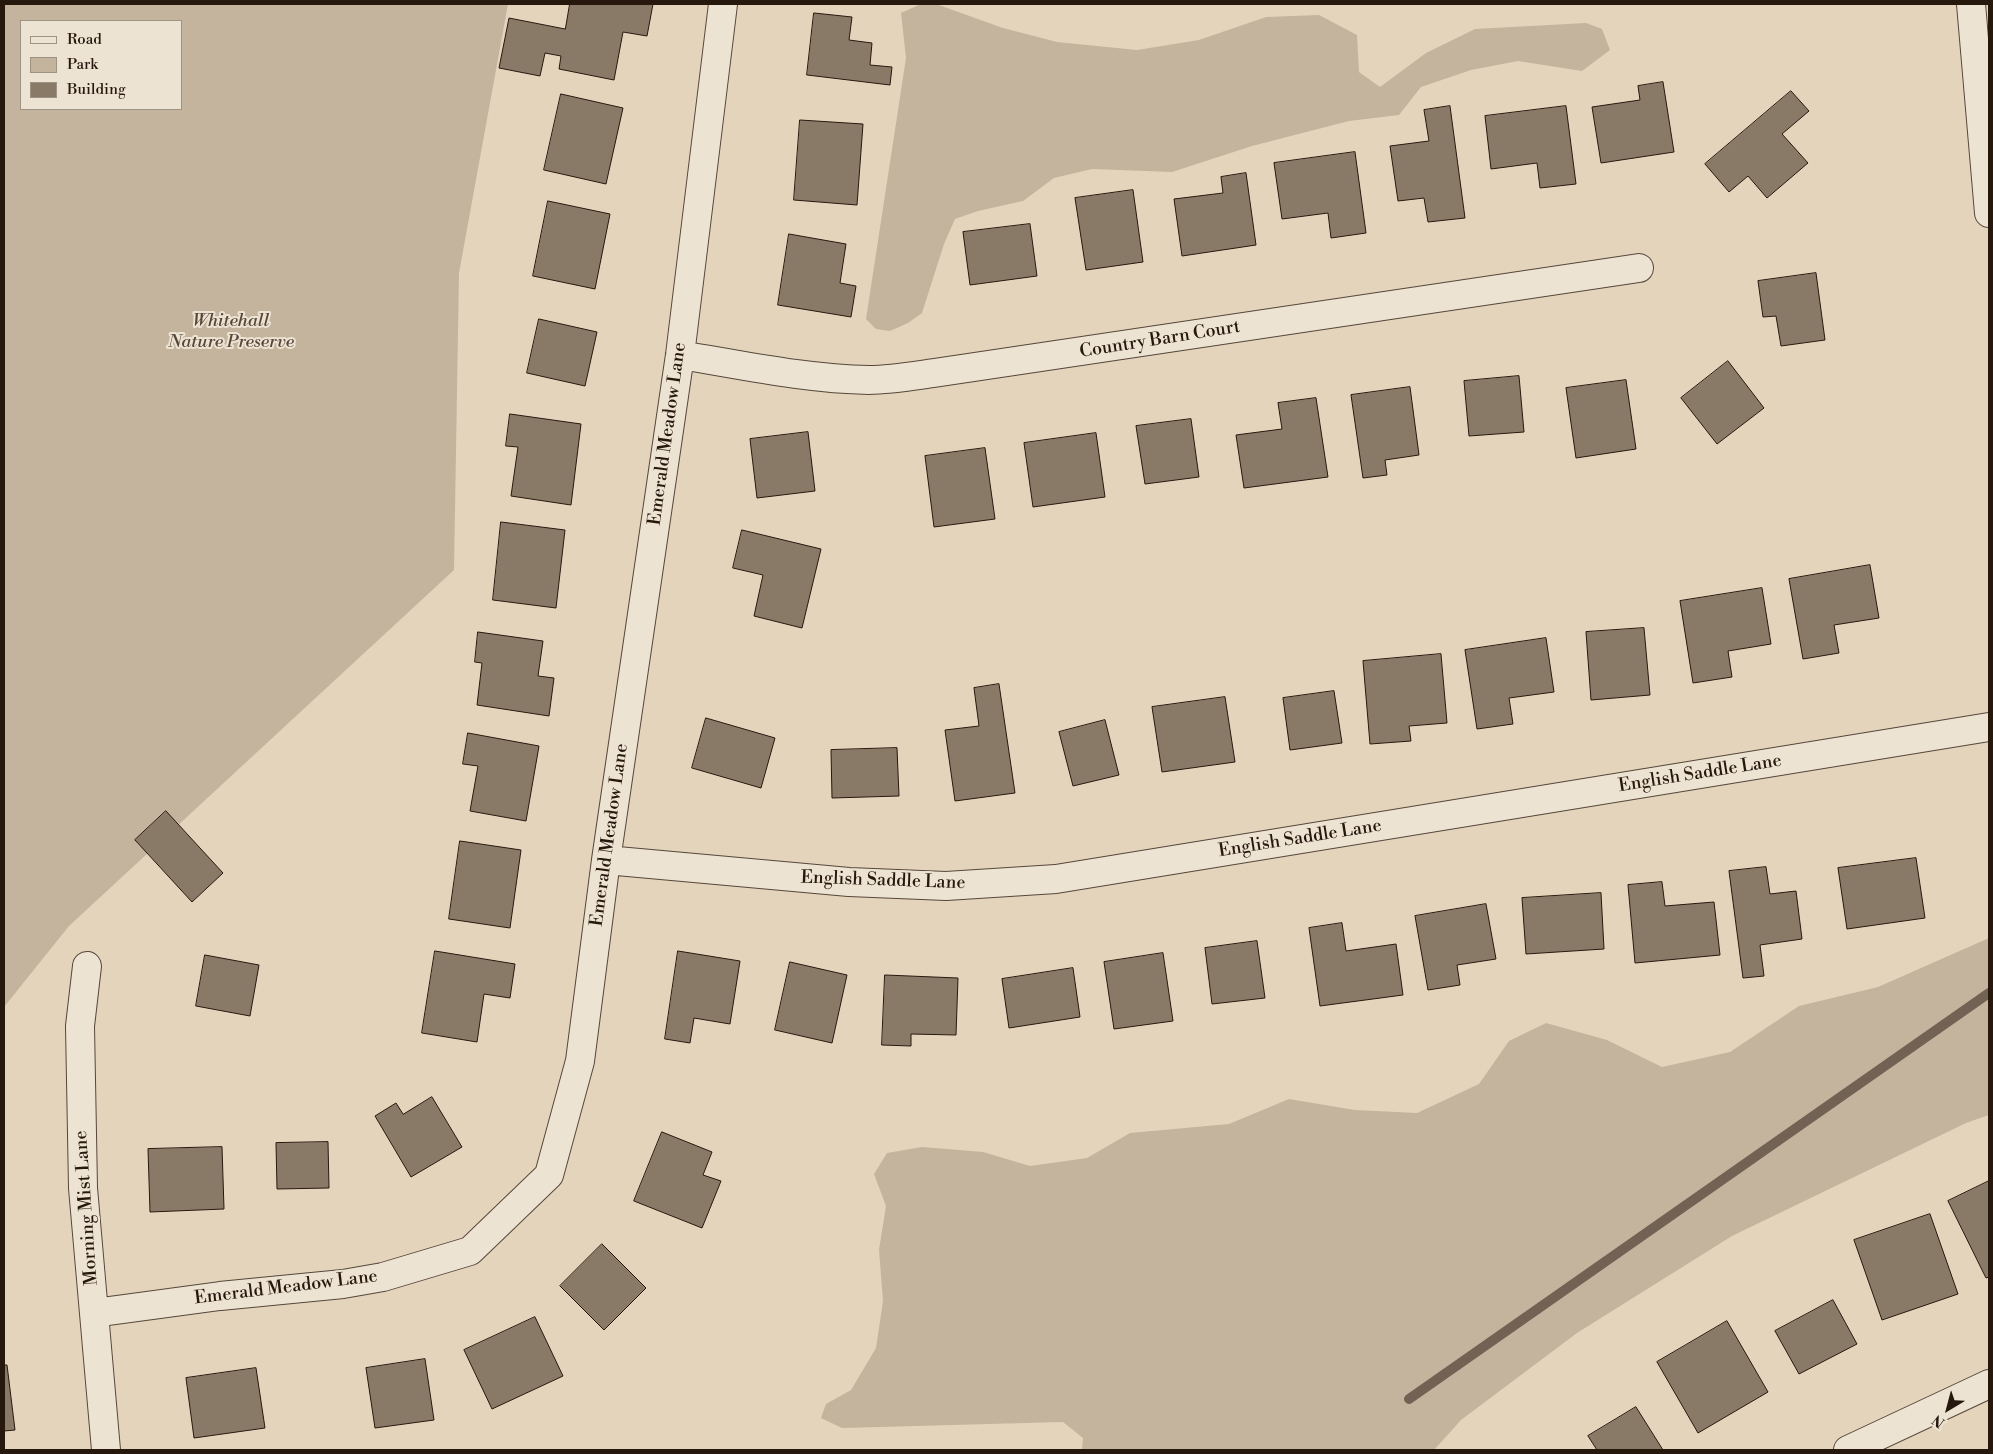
<!DOCTYPE html>
<style>
body{margin:0}
#map{position:relative;width:1993px;height:1454px;overflow:hidden;background:#e4d4bc;font-family:"Libre Bodoni",serif}
canvas{display:block}
.frame{position:absolute;inset:0;border:5px solid #27180e;pointer-events:none}
.legend{position:absolute;left:20px;top:20px;width:162px;height:90px;box-sizing:border-box;background:#ede3d3;border:1px solid #9e9284;margin:0;padding:6px 9px;list-style:none;font-size:15px;color:#27180e}
.legend li{display:flex;align-items:center;gap:10px;height:25px}
.legend b{width:25px;border:1px solid #9e9284}
.north{position:absolute;left:1923px;top:1384px;width:50px;height:50px;-webkit-text-stroke:4px #ede3d3;paint-order:stroke;rotate:217deg;font-size:14px;font-weight:700;line-height:20px;text-align:center;color:#27180e}
.north::after{content:'';display:block;margin:auto;width:18px;height:22px;background:#27180e;clip-path:polygon(50% 0,100% 100%,50% 72%,0 100%)}
</style>
<div id="map">
<canvas width="1993" height="1454"></canvas>
<div class="frame"></div>
<ul class="legend">
<li><b style="height:6px;background:#ede3d3"></b>Road</li>
<li><b style="height:14px;background:#c4b49e"></b>Park</li>
<li><b style="height:14px;background:#897a68"></b>Building</li>
</ul>
<div class="north">N</div>
</div>
<script>
const context = document.querySelector('canvas').getContext('2d');
context.lineJoin = 'round';
function fillPath(path, color) {
  context.fillStyle = color;
  context.fill(path, 'evenodd');
}
function stroke(path, color, width, dash) {
  context.strokeStyle = color;
  context.lineWidth = width;
  context.lineCap = dash ? 'butt' : 'round';
  context.setLineDash(dash || []);
  context.stroke(path);
}
function drawText(font, color, halo, rows, align = 'center') {
  context.font = font + ' "Libre Bodoni",serif';
  context.lineWidth = 4;
  context.setLineDash([]);
  context.textBaseline = 'middle';
  context.strokeStyle = halo;
  context.fillStyle = color;
  for (const [text, x, y, turn = 0] of rows) {
    context.save();
    context.translate(x, y);
    context.rotate((+turn || 0) * Math.PI / 180);
    context.textAlign = isNaN(turn) ? turn : align;
    if (halo) context.strokeText(text, 0, 0);
    context.fillText(text, 0, 0);
    context.restore();
  }
}
fillPath(new Path2D(`
 M 4,4 L 508,4 L 459,273 L 454,570 L 69,926 L 4,1007 ZM 21,21 L 181,21 L 181,109 L 21,109 Z
 M 921,4 L 936,4 L 1003,28 L 1057,42 L 1137,50 L 1199,40 L 1266,17 L 1319,15 L 1357,35 L 1359,72 L 1380,87 L 1426,53 L 1475,29 L 1586,23 L 1602,29 L 1610,50 L 1582,71 L 1518,61 L 1471,70 L 1421,87 L 1399,115 L 1349,121 L 1252,146 L 1172,172 L 1092,169 L 1054,178 L 1023,201 L 978,211 L 955,219 L 944,244 L 922,313 L 908,323 L 890,331 L 876,329 L 866,319 L 906,58 L 901,13 Z
 M 1989,938 L 1989,1115 L 1966,1123 L 1732,1236 L 1577,1333 L 1461,1420 L 1434,1450 L 1082,1450 L 1083,1438 L 1063,1422 L 842,1428 L 821,1418 L 826,1404 L 851,1390 L 876,1348 L 883,1301 L 879,1250 L 886,1206 L 874,1174 L 887,1153 L 922,1147 L 983,1152 L 1030,1166 L 1087,1158 L 1130,1133 L 1229,1124 L 1289,1099 L 1355,1110 L 1417,1113 L 1479,1084 L 1509,1041 L 1546,1023 L 1607,1040 L 1662,1067 L 1730,1052 L 1799,1006 L 1878,987 Z`), '#c4b49e');
stroke(new Path2D(`
 M 1409,1399 L 1989,993`), '#726253', 10);
const building = new Path2D(`
 M 570,4 L 653,4 L 647,36 L 623,32 L 614,80 L 559,69 L 561,56 L 545,53 L 540,76 L 499,68 L 509,18 L 565,29 Z
 M 814,13 L 852,17 L 849,40 L 872,43 L 870,65 L 892,67 L 890,85 L 807,75 Z
 M 1663,82 L 1674,152 L 1601,163 L 1592,107 L 1640,100 L 1638,86 Z
 M 1791,91 L 1809,111 L 1782,134 L 1808,163 L 1767,198 L 1748,176 L 1729,192 L 1705,164 Z
 M 561,94 L 623,108 L 606,184 L 544,170 Z
 M 1450,106 L 1465,218 L 1428,222 L 1424,198 L 1398,201 L 1390,146 L 1429,141 L 1424,110 Z
 M 1566,106 L 1576,184 L 1540,188 L 1537,163 L 1491,169 L 1485,116 Z
 M 800,120 L 863,124 L 857,205 L 794,200 Z
 M 1355,152 L 1366,233 L 1331,238 L 1328,213 L 1282,219 L 1274,163 Z
 M 1246,173 L 1256,245 L 1182,256 L 1174,199 L 1223,193 L 1221,177 Z
 M 1133,190 L 1143,262 L 1086,270 L 1075,198 Z
 M 548,201 L 610,214 L 595,289 L 533,276 Z
 M 1030,224 L 1037,276 L 970,285 L 963,232 Z
 M 789,234 L 846,244 L 840,283 L 856,286 L 851,317 L 778,305 Z
 M 1816,273 L 1825,340 L 1781,346 L 1776,316 L 1763,317 L 1758,281 Z
 M 539,319 L 597,332 L 585,386 L 527,373 Z
 M 1728,361 L 1764,408 L 1717,444 L 1681,398 Z
 M 1519,376 L 1524,432 L 1469,436 L 1464,381 Z
 M 1626,380 L 1636,449 L 1576,458 L 1566,388 Z
 M 1410,387 L 1419,455 L 1385,460 L 1387,475 L 1363,478 L 1351,395 Z
 M 1316,398 L 1328,477 L 1244,488 L 1236,435 L 1282,429 L 1278,403 Z
 M 510,414 L 581,424 L 571,505 L 511,496 L 518,447 L 506,446 Z
 M 1191,419 L 1199,477 L 1145,484 L 1136,426 Z
 M 808,432 L 815,491 L 757,498 L 750,439 Z
 M 1096,433 L 1105,497 L 1033,507 L 1024,443 Z
 M 985,448 L 995,519 L 934,527 L 925,456 Z
 M 501,522 L 565,530 L 556,608 L 493,600 Z
 M 742,530 L 821,549 L 802,628 L 754,616 L 763,575 L 733,568 Z
 M 1870,565 L 1879,618 L 1834,625 L 1839,653 L 1803,659 L 1789,579 Z
 M 1762,588 L 1771,644 L 1728,651 L 1732,677 L 1693,683 L 1680,601 Z
 M 1644,628 L 1650,695 L 1591,700 L 1586,632 Z
 M 478,632 L 543,641 L 538,676 L 554,678 L 549,716 L 477,705 L 482,663 L 475,662 Z
 M 1546,638 L 1554,692 L 1509,698 L 1513,724 L 1477,729 L 1465,650 Z
 M 1441,654 L 1447,723 L 1409,726 L 1411,741 L 1370,744 L 1363,661 Z
 M 999,684 L 1015,793 L 955,801 L 945,730 L 979,726 L 974,688 Z
 M 1334,691 L 1342,743 L 1290,750 L 1283,698 Z
 M 1225,697 L 1235,762 L 1162,772 L 1152,707 Z
 M 706,718 L 775,738 L 761,788 L 692,768 Z
 M 1105,720 L 1119,775 L 1073,786 L 1059,732 Z
 M 468,733 L 539,746 L 526,821 L 470,811 L 478,766 L 463,764 Z
 M 897,748 L 899,796 L 832,798 L 831,750 Z
 M 166,811 L 223,873 L 192,902 L 135,840 Z
 M 460,841 L 521,850 L 510,928 L 449,919 Z
 M 1916,858 L 1925,918 L 1847,929 L 1838,868 Z
 M 1766,867 L 1770,894 L 1796,891 L 1802,939 L 1760,945 L 1764,976 L 1743,978 L 1729,871 Z
 M 1662,882 L 1665,906 L 1714,902 L 1720,955 L 1635,963 L 1628,885 Z
 M 1601,893 L 1604,949 L 1526,954 L 1522,898 Z
 M 1486,904 L 1496,959 L 1457,965 L 1460,985 L 1428,990 L 1415,916 Z
 M 1342,923 L 1346,951 L 1396,944 L 1403,995 L 1320,1006 L 1309,928 Z
 M 1257,941 L 1265,998 L 1212,1004 L 1205,948 Z
 M 435,951 L 515,964 L 510,998 L 484,994 L 477,1042 L 422,1033 Z
 M 678,951 L 740,961 L 730,1024 L 694,1018 L 690,1043 L 665,1039 Z
 M 1163,953 L 1173,1021 L 1114,1029 L 1104,962 Z
 M 205,955 L 259,965 L 250,1016 L 196,1006 Z
 M 790,962 L 847,975 L 832,1043 L 775,1030 Z
 M 1073,968 L 1080,1017 L 1009,1028 L 1002,979 Z
 M 885,975 L 958,978 L 956,1035 L 911,1034 L 911,1046 L 882,1045 Z
 M 432,1097 L 462,1147 L 411,1177 L 375,1116 L 396,1103 L 403,1114 Z
 M 662,1132 L 712,1152 L 703,1175 L 721,1181 L 702,1228 L 634,1201 Z
 M 328,1142 L 329,1188 L 277,1189 L 276,1143 Z
 M 222,1147 L 224,1209 L 150,1212 L 148,1149 Z
 M 1989,1181 L 1989,1277 L 1986,1278 L 1948,1201 Z
 M 1930,1214 L 1958,1294 L 1882,1320 L 1854,1240 Z
 M 602,1244 L 646,1288 L 604,1330 L 560,1286 Z
 M 1833,1300 L 1857,1344 L 1799,1374 L 1775,1331 Z
 M 535,1317 L 563,1376 L 492,1409 L 464,1350 Z
 M 1727,1321 L 1768,1392 L 1698,1433 L 1657,1362 Z
 M 425,1359 L 434,1420 L 375,1428 L 366,1368 Z
 M 4,1365 L 7,1365 L 15,1430 L 4,1431 Z
 M 256,1368 L 265,1428 L 194,1438 L 186,1378 Z
 M 1636,1407 L 1663,1450 L 1597,1450 L 1588,1436 Z`);
fillPath(building, '#897a68');
stroke(building, '#27180e', 1);
const minor = new Path2D(`
 M 1971,4 L 1989,213
 M 680,355 C 742,365 806,379 869,380 C 890,380 913,376 934,373 L 1639,268
 M 606,860 L 849,882 L 946,886 L 1056,879 L 1989,727
 M 87,966 L 80,1026 L 83,1188 L 106,1450
 M 94,1313 L 220,1296 L 343,1284 L 383,1277 L 470,1251 L 549,1175 L 580,1061 L 606,860 L 680,355 L 723,4
 M 1848,1450 L 1989,1384`);
stroke(minor, '#56473a', 30);
stroke(minor, '#ede3d3', 28);
drawText('italic 18px', '#564739', '#ede3d3', [
 ["Whitehall",231,322],
 ["Nature Preserve",231,343]
]);
drawText('18px', '#27180e', '#ede3d3', [
 ["Country Barn Court",1160,340,-9],
 ["Emerald Meadow Lane",668,434,-82],
 ["English Saddle Lane",1700,774,-9],
 ["Emerald Meadow Lane",610,835,-82],
 ["English Saddle Lane",1300,839,-9],
 ["English Saddle Lane",883,881,2],
 ["Morning Mist Lane",87,1208,-94],
 ["Emerald Meadow Lane",286,1288,-7]
]);
</script>
